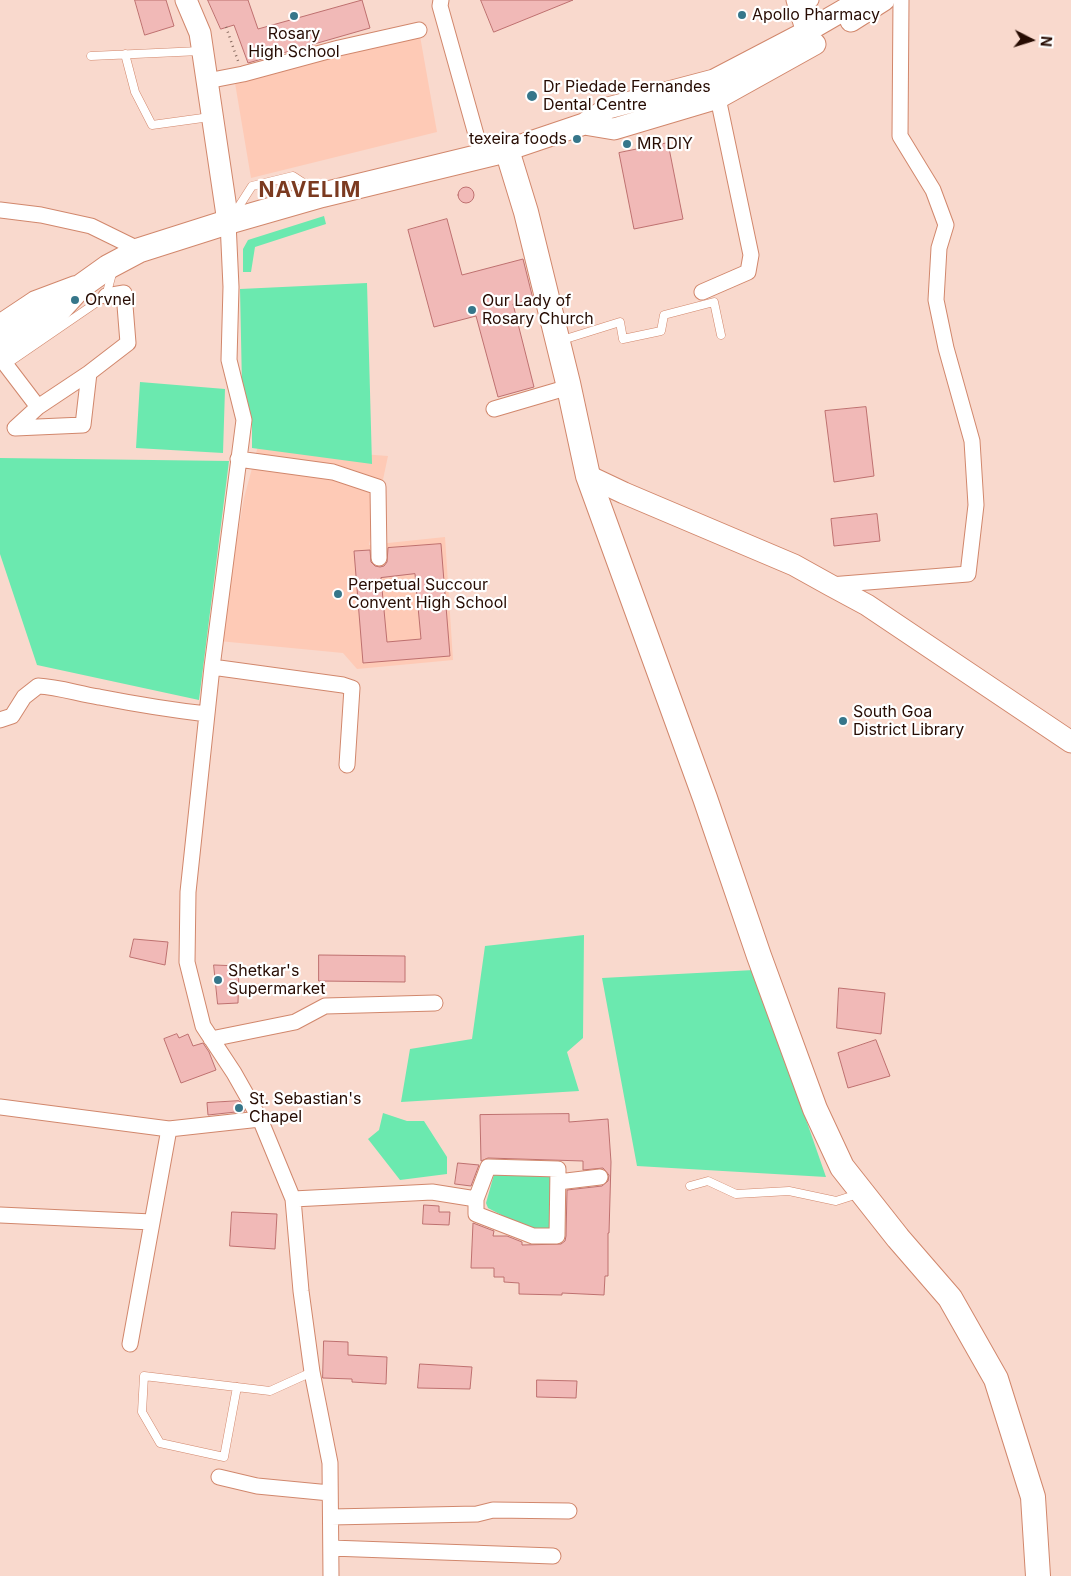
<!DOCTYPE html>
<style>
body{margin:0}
#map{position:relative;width:1071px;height:1576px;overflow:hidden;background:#f9d9cd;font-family:Inter,sans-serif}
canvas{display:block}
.north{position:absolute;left:1006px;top:15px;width:50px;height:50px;-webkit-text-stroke:4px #fff;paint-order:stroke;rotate:95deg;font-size:14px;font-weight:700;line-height:20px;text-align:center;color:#270c03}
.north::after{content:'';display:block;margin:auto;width:18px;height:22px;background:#270c03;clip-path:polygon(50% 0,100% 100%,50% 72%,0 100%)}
</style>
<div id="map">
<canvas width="1071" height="1576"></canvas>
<div class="north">N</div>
</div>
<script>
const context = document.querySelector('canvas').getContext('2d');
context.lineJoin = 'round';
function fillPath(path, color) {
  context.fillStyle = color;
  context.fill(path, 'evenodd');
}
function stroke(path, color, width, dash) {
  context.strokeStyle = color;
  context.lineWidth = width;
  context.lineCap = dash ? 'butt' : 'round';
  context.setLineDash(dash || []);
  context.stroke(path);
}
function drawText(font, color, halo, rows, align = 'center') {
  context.font = font + ' Inter,sans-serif';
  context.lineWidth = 4.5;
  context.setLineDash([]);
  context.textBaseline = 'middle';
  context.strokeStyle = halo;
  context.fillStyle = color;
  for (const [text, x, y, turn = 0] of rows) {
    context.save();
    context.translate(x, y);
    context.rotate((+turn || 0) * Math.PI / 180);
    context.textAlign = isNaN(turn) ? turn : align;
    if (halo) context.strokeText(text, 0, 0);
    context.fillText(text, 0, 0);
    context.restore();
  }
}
fillPath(new Path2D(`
 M 420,36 L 437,132 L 251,178 L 235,83 Z
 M 258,446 L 388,456 L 369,545 L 445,537 L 453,660 L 357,669 L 343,653 L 219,641 L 244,498 Z`), '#fecab6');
fillPath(new Path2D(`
 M 324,216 L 326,224 L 255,247 L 251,272 L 243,272 L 243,249 L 248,240 Z
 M 367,283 L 372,464 L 252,448 L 252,420 L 242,386 L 240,289 Z
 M 140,382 L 225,389 L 223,453 L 136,448 Z
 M 0,458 L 229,461 L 199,700 L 37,665 L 0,554 Z
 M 584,935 L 583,1038 L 567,1052 L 579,1091 L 401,1102 L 410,1049 L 472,1039 L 485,946 Z
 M 754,970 L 826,1177 L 637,1166 L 602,978 Z
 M 383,1113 L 407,1121 L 424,1121 L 447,1157 L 447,1174 L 400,1180 L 368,1139 L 379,1130 Z
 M 495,1171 L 551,1173 L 549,1230 L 534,1232 L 488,1208 L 486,1203 Z`), '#6be9af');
const building = new Path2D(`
 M 135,0 L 166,0 L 174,26 L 145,35 Z
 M 208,0 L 248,0 L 258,29 L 362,0 L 370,28 L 248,63 L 234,25 L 221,29 Z
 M 481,0 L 573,0 L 494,32 Z
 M 668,143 L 683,219 L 634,229 L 619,153 Z
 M458 195a8 8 0 1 1 16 0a8 8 0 1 1-16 0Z
 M 447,219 L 462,275 L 523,259 L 533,299 L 513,304 L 534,387 L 498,397 L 476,316 L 434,327 L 408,230 Z
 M 866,407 L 874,476 L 834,482 L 825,411 Z
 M 877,514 L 880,541 L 834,546 L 831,519 Z
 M 441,544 L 450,656 L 363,663 L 354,551 L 370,550 L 371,562 L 375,566 L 380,567 L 384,566 L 387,562 L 388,548 ZM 415,574 L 421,639 L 387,642 L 381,578 Z
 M 134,939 L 168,942 L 165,965 L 130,957 Z
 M 319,955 L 405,956 L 405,982 L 319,981 Z
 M 214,965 L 239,966 L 238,1003 L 218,1004 Z
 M 839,988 L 885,993 L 881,1034 L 837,1028 Z
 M 177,1034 L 179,1038 L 188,1034 L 193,1046 L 203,1043 L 209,1052 L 216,1070 L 181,1083 L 164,1039 Z
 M 876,1040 L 890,1076 L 848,1088 L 838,1053 Z
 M 239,1101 L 245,1111 L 208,1115 L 207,1103 Z
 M 569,1114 L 569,1122 L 608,1119 L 611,1162 L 609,1233 L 608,1233 L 608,1276 L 605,1276 L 604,1295 L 562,1293 L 562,1295 L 519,1294 L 519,1283 L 504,1282 L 504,1277 L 494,1277 L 494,1268 L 471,1268 L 473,1223 L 494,1231 L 493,1236 L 507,1236 L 522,1242 L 522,1245 L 561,1244 L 565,1241 L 566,1236 L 567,1190 L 602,1186 L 608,1181 L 609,1175 L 603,1168 L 583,1170 L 583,1161 L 488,1158 L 481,1161 L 480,1115 Z
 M 458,1163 L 479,1165 L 471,1186 L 455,1184 Z
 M 424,1205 L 439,1206 L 439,1212 L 450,1212 L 449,1225 L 423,1224 Z
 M 232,1212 L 277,1214 L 275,1249 L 230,1246 Z
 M 324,1341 L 348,1342 L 348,1355 L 387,1357 L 386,1384 L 352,1382 L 352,1379 L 323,1378 Z
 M 420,1364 L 472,1367 L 470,1389 L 418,1388 Z
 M 537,1380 L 577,1381 L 576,1398 L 537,1397 Z`);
fillPath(building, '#f1b9b7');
stroke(building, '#be706f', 1);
const lane = new Path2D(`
 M 125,54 L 135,92 L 152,125 L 210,117
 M 91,56 L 200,51
 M 234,214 L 252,186 L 293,176 L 316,191
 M 559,341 L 620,322 L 623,339 L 661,331 L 664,315 L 714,302 L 721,335
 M 4,366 L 106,296 L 113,270
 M 690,1186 L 708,1181 L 736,1194 L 789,1191 L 836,1201 L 858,1194
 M 237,1387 L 224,1457 L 160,1443 L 142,1412 L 144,1376 L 270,1391 L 312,1372`);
const street = new Path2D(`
 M 441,0 L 440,6 L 482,156
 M 794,0 L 804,33
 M 796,9 L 811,0
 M 207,81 L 243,74 L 339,48 L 419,30
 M 0,210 L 41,215 L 91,226 L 140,250
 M 228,222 L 231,287 L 229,360 L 244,420 L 212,667 L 188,892 L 187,962 L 203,1026 L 234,1073 L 260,1119 L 293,1199 L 301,1291 L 312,1372 L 330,1463 L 331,1576
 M 702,292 L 748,272 L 751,255 L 718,98
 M 6,365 L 38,407 L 89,373 L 83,425 L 15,428 L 38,407
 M 89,373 L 128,343 L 124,293 L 106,296
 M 494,409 L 569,387
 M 238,459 L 333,472 L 378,487 L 379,558
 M 830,585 L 968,574 L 976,505 L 972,441 L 946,348 L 936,300 L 939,248 L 946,225 L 933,190 L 900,136 L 901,0
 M 212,667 L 343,685 L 352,688 L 347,765
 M 0,720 L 12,716 L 24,697 L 38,686 C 59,687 79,694 99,697 C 135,704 171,710 207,714
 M 211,1039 L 295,1022 L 325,1006 L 435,1003
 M 0,1107 L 169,1129 L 260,1119
 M 558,1182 L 600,1177
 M 293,1199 L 432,1192 L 476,1199 L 488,1167 L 558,1169 L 557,1236 L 533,1236 L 476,1214 L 476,1199
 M 0,1215 L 152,1222
 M 130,1344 L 169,1129
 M 219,1477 L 257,1486 L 330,1493
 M 331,1517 L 477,1514 L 493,1510 L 569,1511
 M 331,1548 L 553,1556`);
const secondary = new Path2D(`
 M 186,0 L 200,33 L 228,222
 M 851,21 L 884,0
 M 584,124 L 614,129 L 718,98 L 815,44
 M 507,150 L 584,124 L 608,108 L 714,80 L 804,33 L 861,0
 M 588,476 L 624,493 L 794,565 L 830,585 L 867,605 L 1071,742`);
const primary = new Path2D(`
 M 0,327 L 36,303 L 76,288
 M 0,352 L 47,323 L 80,287 L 108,267 L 140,250 L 228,222 L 322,195 L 507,150 L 526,212 L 568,383 L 588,476 L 705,798 L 759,956 L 815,1109 L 842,1167 L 898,1238 L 950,1298 L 996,1379 L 1033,1497 L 1038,1576`);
stroke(lane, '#d1876c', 9);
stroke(street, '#d1876c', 17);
stroke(secondary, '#d1876c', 23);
stroke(primary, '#d1876c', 26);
stroke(new Path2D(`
 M 226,27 L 238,61`), '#886b60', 2.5, [1, 4]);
stroke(lane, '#fff', 8);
stroke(street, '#fff', 15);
stroke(secondary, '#fff', 21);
stroke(primary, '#fff', 24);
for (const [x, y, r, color] of [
 [742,15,5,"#36768a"],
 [294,16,5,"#36768a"],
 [532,96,6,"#36768a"],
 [577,139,5,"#36768a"],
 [627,144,5,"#36768a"],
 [75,300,5,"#36768a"],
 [472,310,5,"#36768a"],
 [338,594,5,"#36768a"],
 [843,721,5,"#36768a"],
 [218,980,5,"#36768a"],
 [239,1108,5,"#36768a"]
]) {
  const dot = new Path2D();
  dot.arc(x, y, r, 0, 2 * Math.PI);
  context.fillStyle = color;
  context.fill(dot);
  stroke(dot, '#fff', 2);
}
drawText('16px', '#270c03', '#fff', [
 ["Apollo Pharmacy",752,15],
 ["Rosary",294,34,"center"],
 ["High School",294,52,"center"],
 ["Dr Piedade Fernandes",543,87],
 ["Dental Centre",543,105],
 ["texeira foods",567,139,"right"],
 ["MR DIY",637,144],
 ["Orvnel",85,300],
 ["Our Lady of",482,301],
 ["Rosary Church",482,319],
 ["Perpetual Succour",348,585],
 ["Convent High School",348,603],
 ["South Goa",853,712],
 ["District Library",853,730],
 ["Shetkar's",228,971],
 ["Supermarket",228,989],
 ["St. Sebastian's",249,1099],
 ["Chapel",249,1117]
], 'left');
context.letterSpacing = '1px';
drawText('bold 21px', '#7b3a20', '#fff', [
 ["NAVELIM",310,191]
]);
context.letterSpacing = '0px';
</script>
